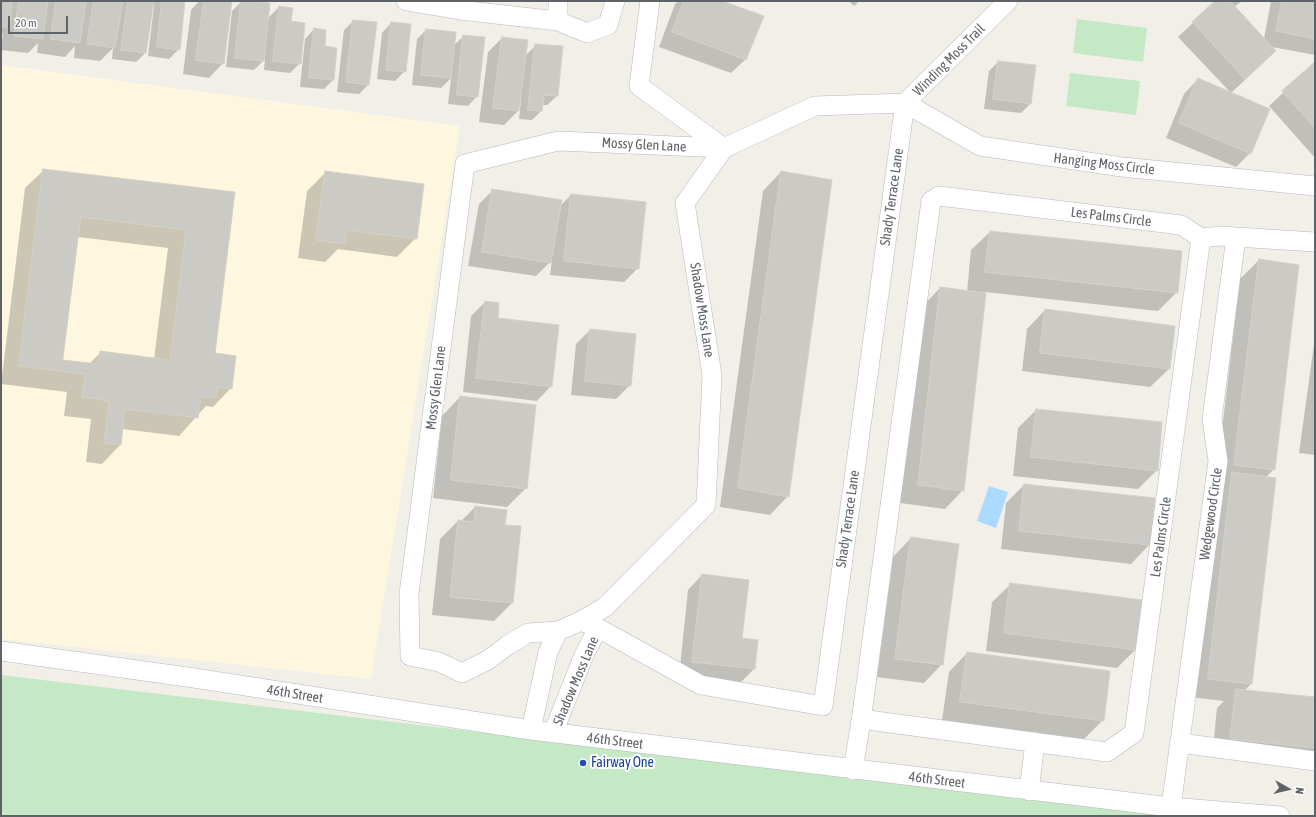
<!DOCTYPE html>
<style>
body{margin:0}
#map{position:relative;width:1316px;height:817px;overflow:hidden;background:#f1efe8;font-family:"Asap Condensed",sans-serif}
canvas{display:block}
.frame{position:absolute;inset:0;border:2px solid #5f6368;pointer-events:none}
.north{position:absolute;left:1268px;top:769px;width:40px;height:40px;-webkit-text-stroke:3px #fff;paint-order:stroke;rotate:98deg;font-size:11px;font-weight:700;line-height:16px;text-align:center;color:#5f6368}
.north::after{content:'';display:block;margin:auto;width:14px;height:18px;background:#5f6368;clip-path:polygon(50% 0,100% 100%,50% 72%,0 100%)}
.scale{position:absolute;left:8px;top:16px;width:60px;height:18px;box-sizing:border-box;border:2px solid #5f6368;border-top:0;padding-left:5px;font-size:12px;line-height:14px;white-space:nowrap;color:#5f6368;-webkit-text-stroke:3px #fff;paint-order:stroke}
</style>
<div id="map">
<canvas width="1316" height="817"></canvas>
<div class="frame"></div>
<div class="north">N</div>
<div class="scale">20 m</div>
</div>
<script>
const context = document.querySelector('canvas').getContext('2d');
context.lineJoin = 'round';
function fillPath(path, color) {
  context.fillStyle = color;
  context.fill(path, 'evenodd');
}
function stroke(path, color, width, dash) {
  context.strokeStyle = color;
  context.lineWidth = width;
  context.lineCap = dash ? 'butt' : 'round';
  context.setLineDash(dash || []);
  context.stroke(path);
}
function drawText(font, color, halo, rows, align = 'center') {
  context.font = font + ' "Asap Condensed",sans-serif';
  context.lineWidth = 4;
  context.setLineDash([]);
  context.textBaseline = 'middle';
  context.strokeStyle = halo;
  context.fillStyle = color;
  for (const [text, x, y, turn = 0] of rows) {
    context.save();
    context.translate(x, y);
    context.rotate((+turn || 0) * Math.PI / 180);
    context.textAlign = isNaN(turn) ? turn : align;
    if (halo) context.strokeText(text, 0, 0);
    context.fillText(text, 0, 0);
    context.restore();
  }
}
fillPath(new Path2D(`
 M 1,65 L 460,126 L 371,679 L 1,639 Z`), '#fef7e0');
fillPath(new Path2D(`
 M 1077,19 L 1147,28 L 1143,62 L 1073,53 Z
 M 1070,73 L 1140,81 L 1136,115 L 1066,106 Z
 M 1,675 L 1179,816 L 1,816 Z`), '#c5e8c5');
fillPath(new Path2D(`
 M 989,486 L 1008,492 L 996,528 L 977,521 Z`), '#aadaff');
fillPath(new Path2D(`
 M 1,1 L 184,1 L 179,49 L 169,59 L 148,56 L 154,6 L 152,6 L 145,53 L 136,62 L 112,59 L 113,48 L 100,61 L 74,58 L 75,46 L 65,57 L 37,53 L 38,43 L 28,53 L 1,50 L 3,33 L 1,35 Z
 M 199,1 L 231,1 L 223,63 L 209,78 L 183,74 L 191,10 Z
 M 242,1 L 268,18 L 279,7 L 292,9 L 290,22 L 300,63 L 290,73 L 264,70 L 265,59 L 254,70 L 226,67 L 232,11 Z
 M 679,1 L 719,1 L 746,59 L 731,73 L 659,47 L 675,4 Z
 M 849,1 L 859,1 L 854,6 Z
 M 1216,1 L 1242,1 L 1234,7 L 1264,39 L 1271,1 L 1315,1 L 1315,55 L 1272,47 L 1261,65 L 1231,93 L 1178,37 Z
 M 353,21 L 368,85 L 359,94 L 337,92 L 344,30 Z
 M 391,23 L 405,71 L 395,81 L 377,79 L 382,33 Z
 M 314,29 L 324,47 L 333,80 L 324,89 L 300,87 L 305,39 Z
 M 426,30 L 454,45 L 464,36 L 477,96 L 468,106 L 448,104 L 451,78 L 441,88 L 412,85 L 417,39 Z
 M 502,38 L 525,56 L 536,45 L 557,96 L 547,105 L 542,105 L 541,111 L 532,120 L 519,119 L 521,101 L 520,100 L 518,111 L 504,125 L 479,122 L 488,52 Z
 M 998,62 L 1030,104 L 1021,113 L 984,109 L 989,71 Z
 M 1315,63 L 1315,158 L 1269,106 Z
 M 1198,79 L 1250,153 L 1236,167 L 1166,138 L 1184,94 Z
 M 44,170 L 234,193 L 214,354 L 231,388 L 213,407 L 206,406 L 179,436 L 122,429 L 120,445 L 102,464 L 86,462 L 91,419 L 64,416 L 67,392 L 1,384 L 25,188 ZM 78,237 L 168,248 L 154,359 L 101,352 L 89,364 L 62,361 Z
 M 326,172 L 416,238 L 397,257 L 338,249 L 325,262 L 298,258 L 307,191 Z
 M 781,172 L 788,496 L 770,515 L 720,507 L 763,191 Z
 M 493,190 L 560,206 L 571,195 L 638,268 L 624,282 L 550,275 L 552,260 L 536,276 L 468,266 L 479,204 Z
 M 990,232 L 1177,292 L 1158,311 L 985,292 L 963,490 L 945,509 L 900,503 L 922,307 L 940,288 L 967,292 L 971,250 Z
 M 1259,260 L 1274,469 L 1265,478 L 1251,684 L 1244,691 L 1315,698 L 1315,768 L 1212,757 L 1217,708 L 1224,701 L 1190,697 L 1240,279 Z
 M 485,302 L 498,304 L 497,319 L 551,386 L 537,401 L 463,392 L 471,316 Z
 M 1045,310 L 1169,369 L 1150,387 L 1022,371 L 1027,329 Z
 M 590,330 L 630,385 L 616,399 L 571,395 L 576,344 Z
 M 1315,337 L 1315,455 L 1299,453 Z
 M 460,397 L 526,488 L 507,507 L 433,498 L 442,416 Z
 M 1036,410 L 1157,470 L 1138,489 L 1013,476 L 1018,428 Z
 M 1024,485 L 1154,499 L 1149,545 L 1131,564 L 1001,549 L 1006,503 Z
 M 475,507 L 504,526 L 512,603 L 494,621 L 432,615 L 440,539 L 458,521 L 461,521 Z
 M 911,538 L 942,664 L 924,683 L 877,677 L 893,557 Z
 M 702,575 L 741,639 L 754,669 L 740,683 L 679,676 L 688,590 Z
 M 1011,584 L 1135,650 L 1117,668 L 986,651 L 992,602 Z
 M 967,653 L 1103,720 L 1084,739 L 942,720 L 949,672 Z`), '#0003');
const building = new Path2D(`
 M 1,1 L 12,1 L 10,27 L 1,27 Z
 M 19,1 L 48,1 L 43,39 L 14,36 Z
 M 56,1 L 86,1 L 80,43 L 51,39 Z
 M 94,1 L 123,1 L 115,48 L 87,44 Z
 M 128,1 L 154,1 L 146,53 L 121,50 Z
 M 162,1 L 185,1 L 180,50 L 157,47 Z
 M 204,1 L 232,1 L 224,64 L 196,60 Z
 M 241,1 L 270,3 L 264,61 L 235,58 Z
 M 684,1 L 722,1 L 764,16 L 746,60 L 672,32 Z
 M 1215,1 L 1230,1 L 1276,51 L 1245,79 L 1192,22 Z
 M 1282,1 L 1315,1 L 1315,39 L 1276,31 Z
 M 279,6 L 293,8 L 291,21 L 305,23 L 301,64 L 273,61 Z
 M 353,20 L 377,22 L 369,85 L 346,82 Z
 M 391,22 L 411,24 L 406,72 L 386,70 Z
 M 314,28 L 326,30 L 325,46 L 337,48 L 334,80 L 309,78 Z
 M 426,29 L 456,32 L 451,78 L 421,75 Z
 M 463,35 L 485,37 L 478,97 L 457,95 Z
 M 502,37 L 528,40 L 519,111 L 493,108 Z
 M 535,44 L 563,46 L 558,96 L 544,95 L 542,111 L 528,110 Z
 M 998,61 L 1036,65 L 1031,104 L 993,99 Z
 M 1315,62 L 1315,128 L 1282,91 Z
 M 1198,78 L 1270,109 L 1251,154 L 1179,123 Z
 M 43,169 L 235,192 L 215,353 L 236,356 L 232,389 L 217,387 L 216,398 L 201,397 L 198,418 L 125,409 L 121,445 L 104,443 L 109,401 L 82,397 L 85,374 L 19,366 ZM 81,217 L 186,230 L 170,360 L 100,351 L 98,364 L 63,360 Z
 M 325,171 L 424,184 L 417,239 L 346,230 L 345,244 L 316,240 Z
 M 781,171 L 832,180 L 789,497 L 738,488 Z
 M 492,189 L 562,200 L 551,263 L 482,252 Z
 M 571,194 L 646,202 L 639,269 L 564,261 Z
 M 990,231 L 1182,251 L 1178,293 L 985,272 Z
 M 1259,259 L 1299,265 L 1275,470 L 1234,465 Z
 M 940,287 L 986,293 L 964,491 L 918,485 Z
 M 485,301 L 499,303 L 498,318 L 559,325 L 552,387 L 476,378 Z
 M 1045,309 L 1175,326 L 1170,369 L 1040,353 Z
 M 590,329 L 636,334 L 631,386 L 585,381 Z
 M 460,396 L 536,405 L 527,489 L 451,480 Z
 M 1036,409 L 1162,422 L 1158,471 L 1031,457 Z
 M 1232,472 L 1276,478 L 1252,684 L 1208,679 Z
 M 1024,484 L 1155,498 L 1150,545 L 1019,531 Z
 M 475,506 L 507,510 L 505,525 L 521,526 L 513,603 L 450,597 L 458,520 L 474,522 Z
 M 911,537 L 959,544 L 943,665 L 895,659 Z
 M 702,574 L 749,580 L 742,638 L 758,640 L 755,669 L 692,662 Z
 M 1010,583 L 1143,600 L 1136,650 L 1004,633 Z
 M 967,652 L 1110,671 L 1104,721 L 960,702 Z
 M 1236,689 L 1315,697 L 1315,748 L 1230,739 Z`);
fillPath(building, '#cccac5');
stroke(building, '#d6d1c6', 1);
const minor = new Path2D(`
 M 406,1 L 460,10 L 558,21 L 587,33 L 608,25 L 615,1
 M 650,1 L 639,86 L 724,148
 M 1008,1 L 905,103 L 815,106 L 724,148 L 558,141 L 465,164 L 409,594 L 410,656 L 439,662 L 462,673 L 488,660 L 508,645 L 528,633 L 558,631 L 581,621 L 598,628 L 701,685 L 823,706 L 905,103 L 980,146 L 1122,167 L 1315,186
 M 558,21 L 558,1
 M 939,196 L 1181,225 L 1201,238 L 1134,733 L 1107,752 L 868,720 L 862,714 L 931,201 Z
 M 1201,238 L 1221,236 L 1236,237
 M 581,621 L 605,607 L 706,505 L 712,375 L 685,203 L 724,148
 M 1,651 L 194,678 L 531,730 L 1171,807 L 1280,816
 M 531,730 L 548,652 L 558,631
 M 553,733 L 584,655 L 598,628
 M 1180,743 L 1315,761
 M 853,770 L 862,714
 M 1029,791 L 1035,742
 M 1171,807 L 1218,461 L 1212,419 L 1236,237 L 1315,242`);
stroke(minor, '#b5b8bc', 20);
stroke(minor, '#fff', 19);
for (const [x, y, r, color] of [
 [583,763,4,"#1a4fb4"]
]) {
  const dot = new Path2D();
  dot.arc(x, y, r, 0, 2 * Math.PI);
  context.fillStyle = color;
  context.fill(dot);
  stroke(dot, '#fff', 1.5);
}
drawText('14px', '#5f6368', '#fff', [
 ["Winding Moss Trail",949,60,-45],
 ["Mossy Glen Lane",644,145,3],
 ["Hanging Moss Circle",1104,164,7],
 ["Shady Terrace Lane",892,197,-82],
 ["Les Palms Circle",1111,217,7],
 ["Shadow Moss Lane",702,310,81],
 ["Mossy Glen Lane",436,388,-83],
 ["Wedgewood Circle",1211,514,-82],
 ["Shady Terrace Lane",848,519,-82],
 ["Les Palms Circle",1161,537,-82],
 ["Shadow Moss Lane",576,681,-67],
 ["46th Street",295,694,9],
 ["46th Street",615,741,7],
 ["46th Street",937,780,7]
]);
drawText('14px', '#164399', '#fff', [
 ["Fairway One",591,763]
], 'left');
</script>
